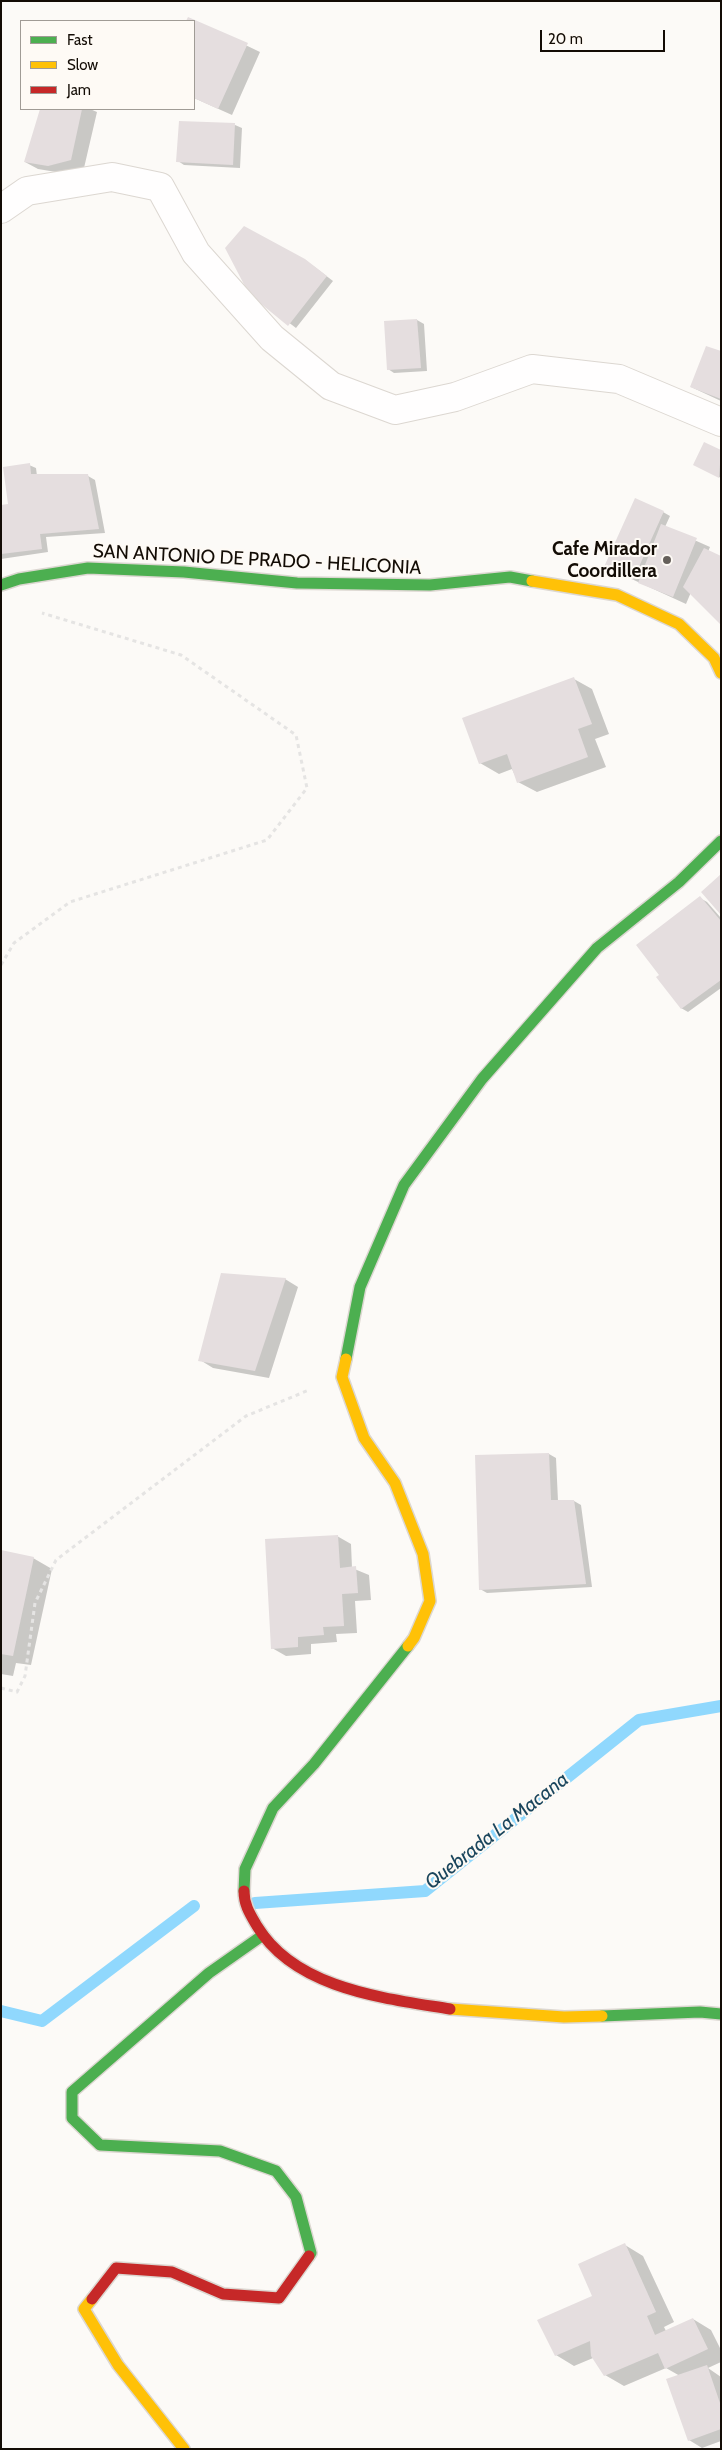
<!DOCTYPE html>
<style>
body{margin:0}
#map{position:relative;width:722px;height:2450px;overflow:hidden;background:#fcfaf7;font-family:Cabin,sans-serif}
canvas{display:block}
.frame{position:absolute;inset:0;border:2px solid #130c05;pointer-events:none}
.legend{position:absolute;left:20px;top:20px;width:175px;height:90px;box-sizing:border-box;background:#fefaf5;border:1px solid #a09b95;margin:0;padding:6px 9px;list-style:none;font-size:15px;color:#130c05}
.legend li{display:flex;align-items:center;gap:10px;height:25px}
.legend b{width:25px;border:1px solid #a09b95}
.scale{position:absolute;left:540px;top:30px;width:125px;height:22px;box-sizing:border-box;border:2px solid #130c05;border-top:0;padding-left:6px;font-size:15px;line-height:18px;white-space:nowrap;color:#130c05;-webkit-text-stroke:4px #fefaf5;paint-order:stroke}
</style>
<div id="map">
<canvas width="722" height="2450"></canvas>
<div class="frame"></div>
<ul class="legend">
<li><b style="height:6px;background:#4caf50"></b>Fast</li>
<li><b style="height:6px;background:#ffc107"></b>Slow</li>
<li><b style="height:6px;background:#c62828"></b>Jam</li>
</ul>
<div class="scale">20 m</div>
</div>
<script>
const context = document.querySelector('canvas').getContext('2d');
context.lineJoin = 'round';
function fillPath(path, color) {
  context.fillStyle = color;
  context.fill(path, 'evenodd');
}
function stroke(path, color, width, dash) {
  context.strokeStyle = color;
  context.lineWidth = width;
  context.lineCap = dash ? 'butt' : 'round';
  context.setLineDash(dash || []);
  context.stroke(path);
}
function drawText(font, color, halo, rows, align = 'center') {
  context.font = font + ' Cabin,sans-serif';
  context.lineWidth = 4;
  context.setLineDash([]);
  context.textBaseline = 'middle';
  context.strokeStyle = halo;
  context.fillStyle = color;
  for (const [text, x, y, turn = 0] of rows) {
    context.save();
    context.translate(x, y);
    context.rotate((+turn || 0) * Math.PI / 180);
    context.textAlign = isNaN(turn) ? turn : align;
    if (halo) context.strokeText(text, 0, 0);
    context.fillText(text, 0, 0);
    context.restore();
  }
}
fillPath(new Path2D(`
 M 189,18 L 260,52 L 232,115 L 194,98 L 194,21 L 188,21 Z
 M 41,109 L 90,109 L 97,112 L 84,168 L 62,173 L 38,169 L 25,162 Z
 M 235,125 L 242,128 L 240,168 L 184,165 L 178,161 Z
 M 312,265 L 333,281 L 296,328 L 250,293 Z
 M 417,320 L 424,324 L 427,371 L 394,373 L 388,369 Z
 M 721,353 L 721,401 L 691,387 Z
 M 721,451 L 721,478 L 701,468 Z
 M 29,465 L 36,468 L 37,476 L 88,476 L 95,480 L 105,533 L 46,537 L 48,552 L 1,559 L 1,506 L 10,505 Z
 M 663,512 L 670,516 L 665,527 L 710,547 L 686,604 L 612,570 Z
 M 574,679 L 592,689 L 609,734 L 595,739 L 606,767 L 537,792 L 518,782 L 512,769 L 499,774 L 480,763 Z
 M 700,898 L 707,902 L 721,918 L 721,988 L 688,1012 L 681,1008 L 661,975 Z
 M 285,1279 L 298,1287 L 269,1378 L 213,1368 L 200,1360 Z
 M 549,1454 L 556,1458 L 558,1501 L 574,1501 L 581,1505 L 592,1587 L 487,1593 L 480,1589 L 477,1457 Z
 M 337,1536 L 351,1544 L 352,1568 L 369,1575 L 371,1600 L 355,1601 L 357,1633 L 336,1634 L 337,1642 L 311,1644 L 311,1654 L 286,1656 L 272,1648 Z
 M 1,1552 L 33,1558 L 52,1569 L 31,1665 L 16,1663 L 13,1676 L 1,1674 Z
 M 625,2245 L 643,2256 L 674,2322 L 664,2327 L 666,2331 L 693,2319 L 711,2330 L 721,2350 L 721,2362 L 708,2368 L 721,2377 L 721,2441 L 702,2448 L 689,2440 L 680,2376 L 666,2368 L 624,2386 L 605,2375 L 593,2358 L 574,2366 L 556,2355 Z`), '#0003');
stroke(new Path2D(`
 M 255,1903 L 425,1891 L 639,1720 L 721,1706
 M 1,2011 L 42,2021 L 194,1906`), '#90d8fd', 12);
fillPath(new Path2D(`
 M 188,17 L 248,43 L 218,109 L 194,98 L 194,21 L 186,21 Z
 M 40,109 L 82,109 L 71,160 L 48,166 L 24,162 Z
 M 179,121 L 235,123 L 233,165 L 176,162 Z
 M 244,226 L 305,259 L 327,276 L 288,326 L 249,294 L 225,248 Z
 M 417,319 L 421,368 L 387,370 L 384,321 Z
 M 706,346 L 721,351 L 721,399 L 690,387 Z
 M 704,442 L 721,450 L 719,478 L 693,465 Z
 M 30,463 L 31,474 L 88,474 L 99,529 L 40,534 L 42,549 L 1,554 L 1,505 L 8,504 L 3,467 Z
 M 635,498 L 664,511 L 633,580 L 604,567 Z
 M 661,524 L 697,538 L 673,597 L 638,583 Z
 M 704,548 L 721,556 L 721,625 L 683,587 Z
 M 574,677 L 592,724 L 578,729 L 588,757 L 517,783 L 507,754 L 479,764 L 462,718 Z
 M 721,874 L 721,915 L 701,892 Z
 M 700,896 L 721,921 L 721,980 L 681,1009 L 656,977 L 659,975 L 636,945 Z
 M 221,1273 L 286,1278 L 255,1371 L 198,1361 Z
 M 549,1453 L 551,1500 L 574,1500 L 586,1584 L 479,1590 L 475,1455 Z
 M 338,1535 L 340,1568 L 356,1566 L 358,1593 L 342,1594 L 344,1626 L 323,1627 L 324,1635 L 298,1637 L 298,1647 L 271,1649 L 265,1539 Z
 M 1,1550 L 34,1557 L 13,1656 L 1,1654 Z
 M 625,2243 L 656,2312 L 647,2316 L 655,2335 L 693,2318 L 708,2349 L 665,2369 L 658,2353 L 604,2376 L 591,2356 L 590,2341 L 555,2356 L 537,2320 L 592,2296 L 578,2264 Z
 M 707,2365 L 721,2406 L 721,2429 L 688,2441 L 666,2379 Z`), '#e5dedf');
const street = new Path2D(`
 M 1,209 L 27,191 L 112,177 L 160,187 L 196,253 L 272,338 L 331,386 L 395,410 L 455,397 L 532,369 L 619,379 L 721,422`);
const fast = new Path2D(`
 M 1,585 L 19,579 L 88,568 L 184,572 L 297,583 L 430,585 L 510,577 L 532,581
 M 346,1359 L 360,1287 L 404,1185 L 482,1079 L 597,948 L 679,882 L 721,841
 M 244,1891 L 245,1869 L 273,1808 L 314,1764 L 408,1646
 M 263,1935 L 209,1973 L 72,2092 L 72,2118 L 100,2145 L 220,2151 L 276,2171 L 296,2197 L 311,2253 L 309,2256
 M 602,2016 L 700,2012 L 721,2014`);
const slow = new Path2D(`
 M 532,581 L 617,595 L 679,624 L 714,658 L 721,673
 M 346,1359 L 342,1377 L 364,1438 L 395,1483 L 423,1554 L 430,1601 L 414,1638 L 408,1646
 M 450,2009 L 564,2017 L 602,2016
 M 92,2299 L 84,2309 L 118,2365 L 184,2449`);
const jam = new Path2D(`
 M 244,1891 C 244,1905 250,1914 257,1926 C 295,1989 384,1998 450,2009
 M 92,2299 L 116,2268 L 172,2272 L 223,2294 L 279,2298 L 309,2256`);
stroke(street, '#dcd7d1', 30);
stroke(fast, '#dcd7d1', 14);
stroke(slow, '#dcd7d1', 14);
stroke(jam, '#dcd7d1', 14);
stroke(new Path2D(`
 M 1,965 L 14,943 L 70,902 L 267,840 L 307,788 L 296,735 L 181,655 L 42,613
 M 1,1688 L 17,1692 L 25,1676 L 35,1603 L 56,1560 L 246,1416 L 309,1390`), '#e5e4e3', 3, [4, 4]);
stroke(street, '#fffefe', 28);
stroke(fast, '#4caf50', 11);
stroke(slow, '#ffc107', 11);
stroke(jam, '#c62828', 11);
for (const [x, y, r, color] of [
 [667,560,5,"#655f5a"]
]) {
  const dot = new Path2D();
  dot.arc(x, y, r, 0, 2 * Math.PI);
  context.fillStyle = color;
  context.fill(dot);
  stroke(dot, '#fefaf5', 2);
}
drawText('bold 19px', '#130c05', '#fefaf5', [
 ["Cafe Mirador",657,549],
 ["Coordillera",657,571]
], 'right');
drawText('19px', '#130c05', '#fefaf5', [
 ["SAN ANTONIO DE PRADO - HELICONIA",257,560,3]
]);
drawText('italic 20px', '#1b465d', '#fefaf5', [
 ["Quebrada La Macana",497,1831,-38]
]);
</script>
